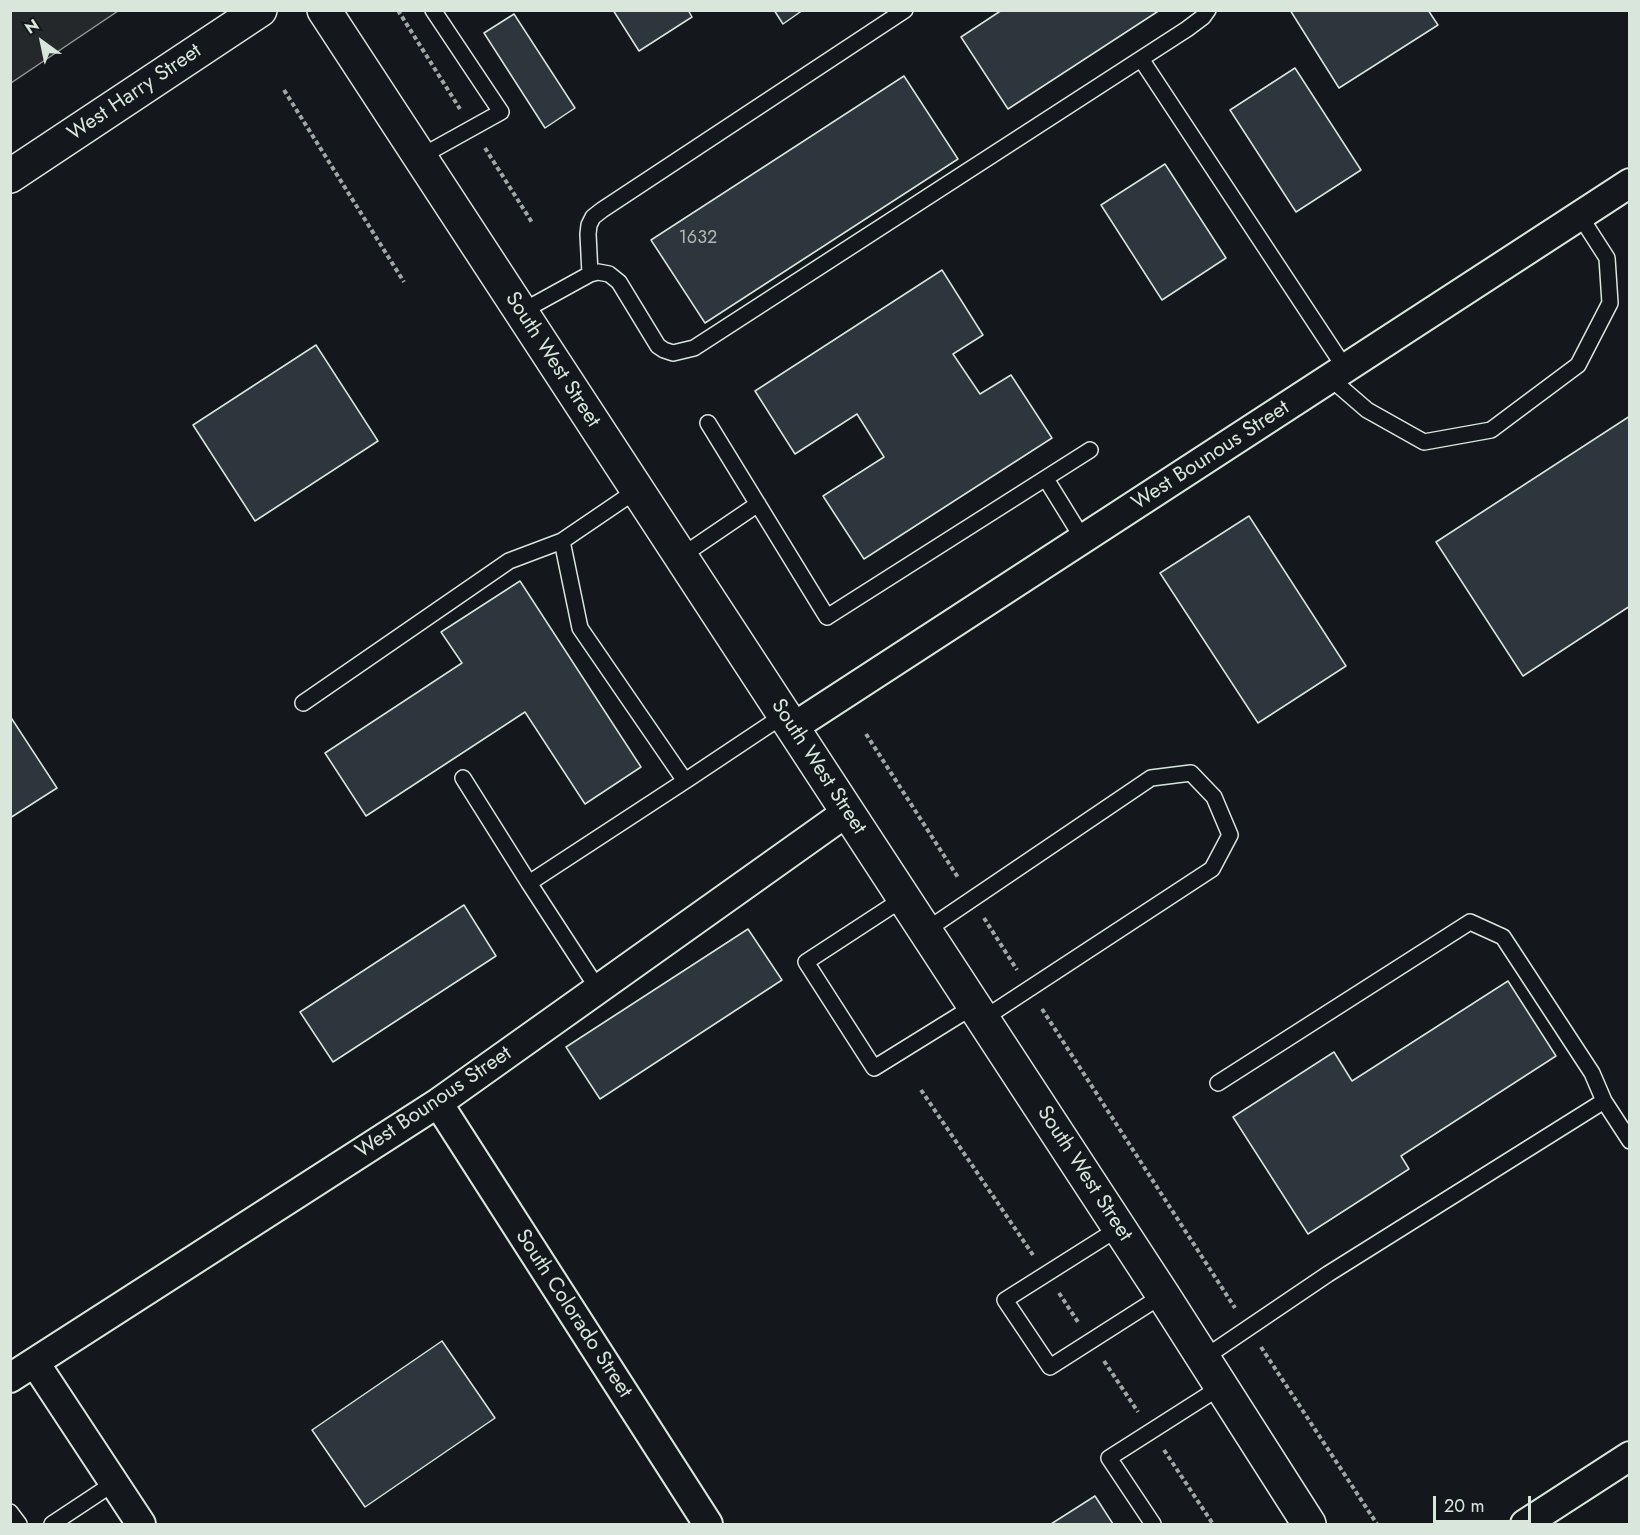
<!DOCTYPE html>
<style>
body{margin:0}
#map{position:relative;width:1640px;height:1535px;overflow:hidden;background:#14181c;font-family:Jost,sans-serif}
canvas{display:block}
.frame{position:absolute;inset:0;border:12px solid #d8e6dc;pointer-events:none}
.north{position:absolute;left:12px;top:12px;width:60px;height:60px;-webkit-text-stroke:4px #14181c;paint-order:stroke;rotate:327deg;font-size:16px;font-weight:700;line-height:24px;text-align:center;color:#d8e6dc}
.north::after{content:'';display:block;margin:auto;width:21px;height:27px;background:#d8e6dc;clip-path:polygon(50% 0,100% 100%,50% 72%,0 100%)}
.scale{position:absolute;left:1433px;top:1496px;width:98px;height:27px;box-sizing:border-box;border:3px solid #d8e6dc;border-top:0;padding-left:8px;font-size:18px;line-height:21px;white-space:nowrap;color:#d8e6dc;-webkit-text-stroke:4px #14181c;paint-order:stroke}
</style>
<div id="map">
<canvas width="1640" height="1535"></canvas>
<div class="frame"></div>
<div class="north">N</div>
<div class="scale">20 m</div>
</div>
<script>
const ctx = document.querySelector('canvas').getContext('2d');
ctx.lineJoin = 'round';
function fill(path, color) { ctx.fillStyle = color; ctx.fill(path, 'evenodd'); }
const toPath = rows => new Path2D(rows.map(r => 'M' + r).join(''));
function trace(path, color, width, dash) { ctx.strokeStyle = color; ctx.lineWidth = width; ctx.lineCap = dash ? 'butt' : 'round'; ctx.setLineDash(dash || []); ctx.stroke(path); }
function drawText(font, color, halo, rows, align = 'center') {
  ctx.font = font + ' Jost,sans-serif'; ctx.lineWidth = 4.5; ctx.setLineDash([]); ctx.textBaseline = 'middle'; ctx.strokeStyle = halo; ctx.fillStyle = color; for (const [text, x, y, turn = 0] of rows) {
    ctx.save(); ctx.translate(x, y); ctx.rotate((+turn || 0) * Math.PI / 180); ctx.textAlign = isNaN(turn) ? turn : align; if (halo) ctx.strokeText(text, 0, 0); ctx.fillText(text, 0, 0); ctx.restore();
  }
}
const parking = toPath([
 [11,10,118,10,118,11,11,83,11,10]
]);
fill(parking, '#24282b');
trace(parking, '#939e99', 1.5);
const building = toPath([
 [613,10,688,10,692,17,639,51,613,10],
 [774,10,803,10,783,24,774,10],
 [1002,10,1160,10,1008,109,961,37,1002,10],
 [1290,10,1428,10,1438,25,1339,88,1290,10],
 [514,14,575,108,545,128,484,33,514,14],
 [1295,68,1361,170,1296,212,1230,110,1295,68],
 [904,76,958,159,705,323,651,240,904,76],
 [1165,164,1226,258,1162,300,1101,205,1165,164],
 [942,270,983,335,953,354,980,394,1011,375,1052,438,864,559,823,496,884,457,857,414,795,454,755,391,942,270],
 [316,345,378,441,255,521,193,425,316,345],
 [1630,416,1630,606,1523,676,1436,542,1630,416],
 [1249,516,1346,666,1258,723,1160,573,1249,516],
 [520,581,641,767,585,804,525,712,366,816,325,753,462,663,441,632,520,581],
 [10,716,57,788,10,818,10,716],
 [464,905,496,956,333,1062,300,1012,464,905],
 [748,929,782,980,600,1099,566,1047,748,929],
 [1508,981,1556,1056,1401,1156,1409,1169,1308,1234,1233,1117,1334,1052,1352,1081,1508,981],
 [442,1341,495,1418,365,1507,312,1430,442,1341],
 [1095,1496,1113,1524,1051,1524,1095,1496]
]);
fill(building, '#2c363c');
trace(building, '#d8e6dc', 1.5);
const lane = toPath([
 [1141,59,1345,368],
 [420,157,501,112,433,10],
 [590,274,588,234,589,225,593,217,602,210,905,10],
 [521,312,590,274,598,272,609,274,619,282,658,346,664,350,673,353,694,348,1187,29,1203,17,1208,10],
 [1330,378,1367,410,1424,442,1491,430,1578,365,1610,303,1607,258,1580,216],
 [708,423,827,617,1090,450],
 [1046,479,1083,539],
 [637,490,562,541,580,628,685,781,784,715],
 [680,557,758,504],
 [303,703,509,561,562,541],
 [463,778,529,883],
 [904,898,806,962,874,1068,974,1006],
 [925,931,1151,778,1191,773,1214,797,1230,835,1212,869,983,1019],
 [598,989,529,883,685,781],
 [1604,1101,1630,1141],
 [1119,1228,1005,1300,1050,1367,1163,1295],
 [1204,1358,1328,1274,1604,1101,1592,1073,1503,937,1470,922,1218,1083],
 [10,1512,19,1524],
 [52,1524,114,1483],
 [1153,1524,1109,1458,1222,1386]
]);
const street = toPath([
 [792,728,1630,183],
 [438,1103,708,1524],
 [35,1363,141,1524],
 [10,1378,438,1103,847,812],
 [1525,1524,1630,1456]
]);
const secondary = toPath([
 [324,10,1163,1295,1309,1524],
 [10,176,260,10]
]);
trace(lane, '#d8e6dc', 18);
trace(street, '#d8e6dc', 32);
trace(secondary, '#d8e6dc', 36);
trace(toPath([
 [399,10,399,12,460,109],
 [284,90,404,282],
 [485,148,533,224],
 [866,734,959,879],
 [984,918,1017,970],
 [1042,1009,1235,1308],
 [921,1090,1033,1255],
 [1059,1293,1078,1322],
 [1261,1347,1377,1524],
 [1104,1361,1138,1412],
 [1164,1450,1213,1524]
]), '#9da8a2', 4, [4.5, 3]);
trace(lane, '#14181c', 15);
trace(street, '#14181c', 28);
trace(secondary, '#14181c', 33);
drawText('18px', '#adbab4', null, [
 ["1632",698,239]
]);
drawText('21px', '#d8e6dc', '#14181c', [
 ["West Harry Street",135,93,-34],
 ["South West Street",552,360,57],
 ["West Bounous Street",1211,456,-33],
 ["South West Street",818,767,57],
 ["West Bounous Street",434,1103,-34],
 ["South West Street",1084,1174,57],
 ["South Colorado Street",573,1314,57]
]);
</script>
